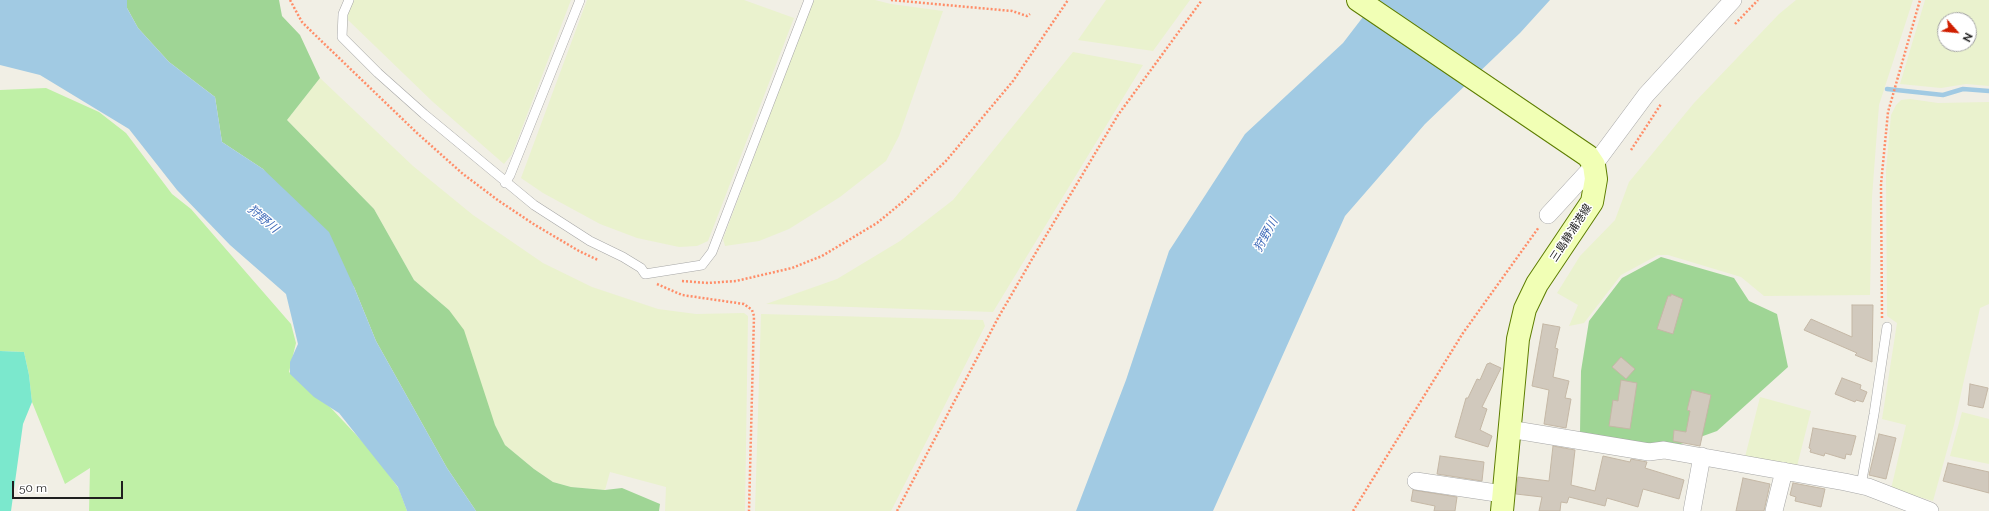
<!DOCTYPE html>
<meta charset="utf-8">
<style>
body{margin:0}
#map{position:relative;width:1989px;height:511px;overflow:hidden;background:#f1efe5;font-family:Raleway,sans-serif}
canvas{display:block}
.north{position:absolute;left:1937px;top:12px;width:40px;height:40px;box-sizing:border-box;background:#fff;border:1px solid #a5a5a5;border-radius:50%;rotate:117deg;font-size:11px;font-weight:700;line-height:16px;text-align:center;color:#1f1f1f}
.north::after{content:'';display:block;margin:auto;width:14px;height:18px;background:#cf1e00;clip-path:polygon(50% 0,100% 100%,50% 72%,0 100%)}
.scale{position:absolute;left:12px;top:481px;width:111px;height:18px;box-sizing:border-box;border:2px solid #1f1f1f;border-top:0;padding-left:5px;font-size:12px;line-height:14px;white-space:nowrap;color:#1f1f1f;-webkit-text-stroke:3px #fff;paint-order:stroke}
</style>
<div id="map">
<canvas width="1989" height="511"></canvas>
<div class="north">N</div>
<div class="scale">50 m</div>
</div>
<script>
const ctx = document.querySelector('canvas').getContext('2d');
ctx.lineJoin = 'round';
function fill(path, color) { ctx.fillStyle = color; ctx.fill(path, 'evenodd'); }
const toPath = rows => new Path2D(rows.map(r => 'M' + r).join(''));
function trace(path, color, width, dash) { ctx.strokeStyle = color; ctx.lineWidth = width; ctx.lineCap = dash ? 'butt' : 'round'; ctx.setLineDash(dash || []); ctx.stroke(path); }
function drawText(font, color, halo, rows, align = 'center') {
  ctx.font = font + ' Raleway,"Noto Sans JP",sans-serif'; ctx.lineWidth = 3; ctx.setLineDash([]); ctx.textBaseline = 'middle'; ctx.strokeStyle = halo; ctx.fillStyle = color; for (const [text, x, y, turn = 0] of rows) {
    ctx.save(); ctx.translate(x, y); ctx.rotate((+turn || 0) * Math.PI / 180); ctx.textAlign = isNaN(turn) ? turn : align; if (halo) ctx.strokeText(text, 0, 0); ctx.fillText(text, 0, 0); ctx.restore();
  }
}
fill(toPath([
 [350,0,571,0,512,154,504,164,433,102,348,20,346,10],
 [587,0,744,0,794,18,708,241,697,246,679,247,637,238,600,224,543,193,521,178],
 [813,0,875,0,891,4,943,11,899,136,886,161,840,197,789,229,759,241,725,246,723,239],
 [1106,0,1190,0,1153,51,1078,40],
 [1796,0,1913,0,1879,105,1872,197,1870,295,1764,296,1741,277,1668,255,1658,255,1621,275,1584,323,1569,326,1578,305,1557,293,1580,256,1615,220,1629,182,1694,103,1779,14],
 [1925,0,1989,0,1989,86,1966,84,1941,88,1900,84],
 [1945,20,1969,20,1969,44,1945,44],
 [1073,52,1143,65,993,312,766,304,837,279,900,241,953,200],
 [320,78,413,166,473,215,543,263,592,287,658,309,696,314,744,313,748,316,745,511,665,511,666,487,610,472,605,490,571,487,553,482,534,469,505,445,495,425,449,310,414,280,374,209,287,120],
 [1910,99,1938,103,1989,102,1989,304,1980,308,1954,425,1933,501,1891,489,1906,425,1882,419,1897,323,1887,316,1886,171,1891,115,1896,105,1901,100],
 [761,314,983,320,985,326,891,511,755,511],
 [1760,397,1811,411,1796,470,1744,461],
 [1962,412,1989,419,1989,464,1950,456]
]), '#eaf2ce');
fill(toPath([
 [46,88,99,112,126,133,172,194,191,209,291,324,296,343,289,372,331,408,375,455,399,489,407,511,89,511,90,468,65,484,32,402,29,375,24,352,0,351,0,90]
]), '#bff0a6');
fill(toPath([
 [127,0,279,0,282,16,300,35,320,78,287,120,374,209,414,280,449,310,464,330,495,425,505,445,534,469,553,482,571,487,605,490,622,488,660,504,659,511,476,511,447,468,376,341,354,287,263,169,222,142,215,97,169,62,138,28,127,8],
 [1661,257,1734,278,1749,301,1777,314,1788,367,1717,431,1664,450,1580,433,1581,371,1589,321,1622,278]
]), '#9fd595');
fill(toPath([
 [0,351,24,352,29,375,32,402,23,424,11,511,0,511]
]), '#7be8cd');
fill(toPath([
 [0,0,127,0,127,8,138,28,169,62,215,97,222,142,263,169,329,232,354,287,376,341,447,468,476,511,407,511,398,487,339,413,314,397,290,374,290,362,298,344,286,294,230,245,177,190,129,129,40,75,0,65],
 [1376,0,1550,0,1520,33,1425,124,1345,216,1213,511,1076,511,1126,380,1169,251,1245,134,1343,43]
]), '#a1cae3');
trace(toPath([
 [1887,89,1943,95,1963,89,1989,91]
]), '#a1cae3', 4.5);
const building = toPath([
 [1671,294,1683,299,1673,334,1657,329,1668,296,1671,296,1671,294],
 [1852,305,1873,305,1872,362,1855,355,1857,353,1804,330,1811,319,1852,337,1852,305],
 [1543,324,1560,327,1555,348,1558,349,1553,377,1569,381,1565,398,1571,399,1566,428,1544,424,1549,390,1532,386,1543,324],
 [1621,357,1635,369,1626,379,1612,367,1621,357],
 [1490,363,1501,368,1482,407,1487,409,1480,430,1492,436,1488,447,1455,437,1466,398,1468,398,1477,379,1480,380,1487,364,1490,363],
 [1842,378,1861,385,1860,389,1867,392,1863,402,1856,400,1855,402,1835,394,1842,378],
 [1621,380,1637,383,1630,429,1609,426,1613,400,1618,401,1621,380],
 [1970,384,1988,388,1983,408,1968,405,1970,384],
 [1692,390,1711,395,1700,446,1673,441,1674,430,1686,432,1690,411,1687,410,1692,390],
 [1813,428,1856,436,1851,455,1846,454,1845,459,1825,453,1824,456,1810,452,1811,449,1809,448,1813,428],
 [1879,434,1896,438,1886,479,1869,475,1879,434],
 [1553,446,1575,450,1571,485,1595,491,1603,456,1630,462,1631,459,1647,462,1645,468,1684,480,1679,499,1643,489,1638,507,1607,498,1605,506,1569,497,1567,503,1561,502,1560,511,1539,511,1542,497,1516,494,1518,477,1549,481,1553,446],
 [1440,456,1484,462,1482,481,1437,474,1440,456],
 [1948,463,1989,472,1989,493,1943,481,1948,463],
 [1743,478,1770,484,1764,511,1736,511,1743,478],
 [1793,483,1825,489,1821,507,1795,501,1796,497,1790,495,1793,483],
 [1413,490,1457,497,1455,511,1434,511,1435,506,1411,501,1413,490]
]);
fill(building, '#d1c9bd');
trace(building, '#c4b7a5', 1);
const lane = toPath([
 [349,0,343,14,342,37,378,73,424,114,534,205,590,241,623,257,641,268,645,274,702,265,712,252,809,0],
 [505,183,510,175,580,0],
 [1861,485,1874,414,1887,327]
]);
const street = toPath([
 [1548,215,1594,165,1646,95,1733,0],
 [1509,429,1649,452,1664,450,1845,482,1868,487,1930,511],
 [1416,481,1503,494],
 [1692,511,1702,456],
 [1774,511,1784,471]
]);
const secondary = toPath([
 [1358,0,1588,156,1594,165,1596,179,1592,202,1537,284,1525,309,1518,339,1502,511]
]);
trace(lane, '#a6a6a6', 10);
trace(street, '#a6a6a6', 18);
trace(secondary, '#5d7d00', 24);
trace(toPath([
 [290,0,302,22,311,31,417,133,463,174,499,201,535,225,579,251,598,260],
 [891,0,1012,11,1027,16,1030,14],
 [1735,24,1758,0],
 [1631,150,1661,104],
 [682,281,708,283,736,281,792,268,822,256,877,223,905,200,946,161,1013,81,1068,0],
 [657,284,682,295,744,304,752,310,754,316,749,511],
 [1882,318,1881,184,1888,112,1920,0],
 [897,511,998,318,1035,254,1118,115,1202,0],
 [1353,511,1463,333,1539,227]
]), '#ff8d68', 2.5, [2, 2]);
trace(lane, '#fff', 9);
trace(street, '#fff', 17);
trace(secondary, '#f1ffb5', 22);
drawText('11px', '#1f1f1f', '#fff', [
 ["三島静浦港線",1571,233,-57]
]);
drawText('italic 12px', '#416cba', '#fff', [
 ["狩野川",263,219,40],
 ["狩野川",1266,235,-61]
]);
</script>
